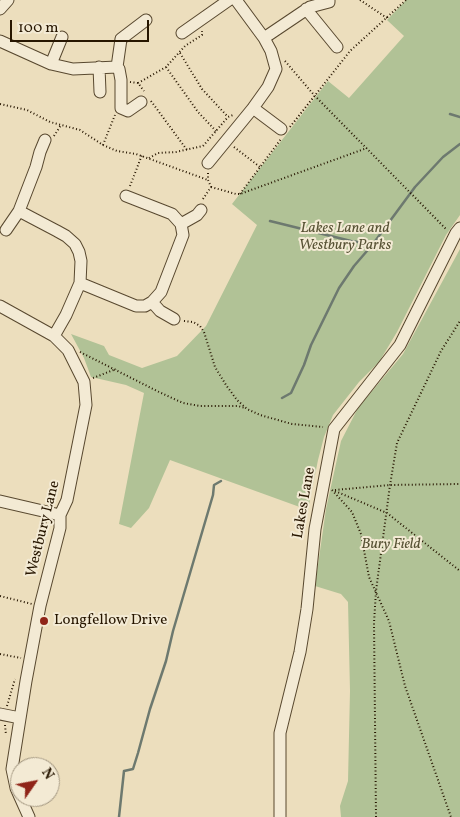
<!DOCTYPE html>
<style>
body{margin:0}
#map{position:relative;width:460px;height:817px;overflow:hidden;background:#ecdebd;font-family:Vollkorn,serif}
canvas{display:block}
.north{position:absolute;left:10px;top:757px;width:50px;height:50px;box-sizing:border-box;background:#f3ead4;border:1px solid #a1957f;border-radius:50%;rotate:57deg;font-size:14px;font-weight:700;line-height:20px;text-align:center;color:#271600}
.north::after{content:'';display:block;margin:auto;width:18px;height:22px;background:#8f2418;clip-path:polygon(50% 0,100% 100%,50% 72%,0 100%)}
.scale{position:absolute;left:10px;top:20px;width:139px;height:22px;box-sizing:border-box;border:2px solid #271600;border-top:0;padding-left:6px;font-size:15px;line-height:18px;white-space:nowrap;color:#271600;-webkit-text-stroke:4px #f3ead4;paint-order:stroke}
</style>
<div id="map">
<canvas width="460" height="817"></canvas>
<div class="north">N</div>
<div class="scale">100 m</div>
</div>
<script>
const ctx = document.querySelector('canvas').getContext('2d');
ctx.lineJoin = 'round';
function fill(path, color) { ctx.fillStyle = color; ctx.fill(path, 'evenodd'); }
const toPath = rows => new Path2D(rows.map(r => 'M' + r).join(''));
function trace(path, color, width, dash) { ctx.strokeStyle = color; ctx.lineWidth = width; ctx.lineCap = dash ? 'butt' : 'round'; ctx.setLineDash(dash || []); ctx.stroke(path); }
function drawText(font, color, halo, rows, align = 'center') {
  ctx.font = font + ' Vollkorn,serif'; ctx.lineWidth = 4; ctx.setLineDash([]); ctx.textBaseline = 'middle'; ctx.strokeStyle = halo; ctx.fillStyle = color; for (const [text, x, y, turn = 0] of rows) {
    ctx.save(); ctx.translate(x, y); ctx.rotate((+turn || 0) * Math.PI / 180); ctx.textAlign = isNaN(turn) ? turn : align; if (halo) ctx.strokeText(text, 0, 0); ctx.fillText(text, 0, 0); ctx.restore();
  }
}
fill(toPath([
 [406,0,460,0,460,215,446,235,397,332,379,362,359,382,333,415,324,437,318,460,308,510,170,460,149,508,131,528,119,524,144,393,126,385,91,377,84,358,71,334,104,346,109,355,142,368,177,356,206,326,257,225,232,204,328,81,349,98,404,36,387,20],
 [460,249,460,817,341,817,340,806,348,781,350,691,348,602,341,594,315,586,326,509,341,441,358,408,403,354]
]), '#b1c296');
trace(toPath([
 [450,114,460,117],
 [270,221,351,241,373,244],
 [282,398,291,393,304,365,311,345,339,288,354,266,373,244,415,187,443,157,460,144],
 [119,817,124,771,133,769,138,753,150,709,166,661,173,631,213,495,214,485,221,481]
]), '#6d796f', 2.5);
const minor = toPath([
 [0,9,8,0],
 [306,9,337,47],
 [182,33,229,0],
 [264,38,310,7,329,2,329,0],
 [0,41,51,64,73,69,117,67,121,39,146,20],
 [51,64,62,37],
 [99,67,100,92],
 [117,67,119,69,121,80,121,108,128,111,141,102],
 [253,108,281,129],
 [208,163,253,108,268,87,276,69,271,51,264,38,236,0],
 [19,211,57,231,66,236,75,244,79,252,81,261,80,283,66,315,54,336],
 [181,224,197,215,201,210],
 [6,230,19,211,36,167,40,152,45,140],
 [80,283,136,306,145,306,152,302,161,292,183,235,181,224,172,214,126,196],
 [152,302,160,311,174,319],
 [0,306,54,336,68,350,84,382,86,405,67,500,60,515,60,528,40,606,26,681,12,769,16,788,20,797],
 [0,501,60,515],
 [0,714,20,718],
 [20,797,29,817],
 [280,817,280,733,300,652,307,609,315,529,334,429,400,345,456,233,460,228]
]);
trace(minor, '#58482f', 13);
trace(toPath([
 [360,0,387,18],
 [180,53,202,89,228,117],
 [285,61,314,95,446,229],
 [166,67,198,112,216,131],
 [130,82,138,83,144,91],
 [138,83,166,67,185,46,202,35,202,31],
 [151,101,187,150],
 [0,104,27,110,50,122,80,130,103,145,117,151,136,154,208,180],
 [290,127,350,51,406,0],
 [54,136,61,125],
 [103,145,115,115],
 [234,147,260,167],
 [149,158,158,153,176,152,203,146,228,117,233,115],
 [130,186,142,155],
 [211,187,236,194,240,194,367,148],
 [240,194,281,139],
 [203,199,211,187,208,180,208,173],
 [184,321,193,322,200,326,204,332,215,367,226,385,237,400,247,409,260,415,292,424,323,427],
 [80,352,159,392,183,403,200,406,238,406,245,408],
 [93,378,116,369],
 [332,490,352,512,361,534,369,577,389,621,405,686,451,817],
 [335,490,390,485,460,484],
 [335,491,387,513,460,571],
 [44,544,46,522],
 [0,596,32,604],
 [0,654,21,658],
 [7,706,15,679],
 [5,725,6,735],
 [376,817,374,623,376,591,390,485,397,443,441,351,460,321]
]), '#271600', 2, [1, 2.5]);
trace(minor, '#f3ead4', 11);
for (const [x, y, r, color] of [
 [44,621,5,"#8f2418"]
]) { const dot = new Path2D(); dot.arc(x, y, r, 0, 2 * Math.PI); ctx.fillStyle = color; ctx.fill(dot); trace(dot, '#f3ead4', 2); }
drawText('italic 15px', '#575234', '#f3ead4', [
 ["Lakes Lane and",345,229],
 ["Westbury Parks",345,246],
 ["Bury Field",391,545]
]);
drawText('15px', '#271600', '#f3ead4', [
 ["Lakes Lane",305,503,-80],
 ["Westbury Lane",44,529,-76]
]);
drawText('15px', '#271600', '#f3ead4', [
 ["Longfellow Drive",54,621]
], 'left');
</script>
